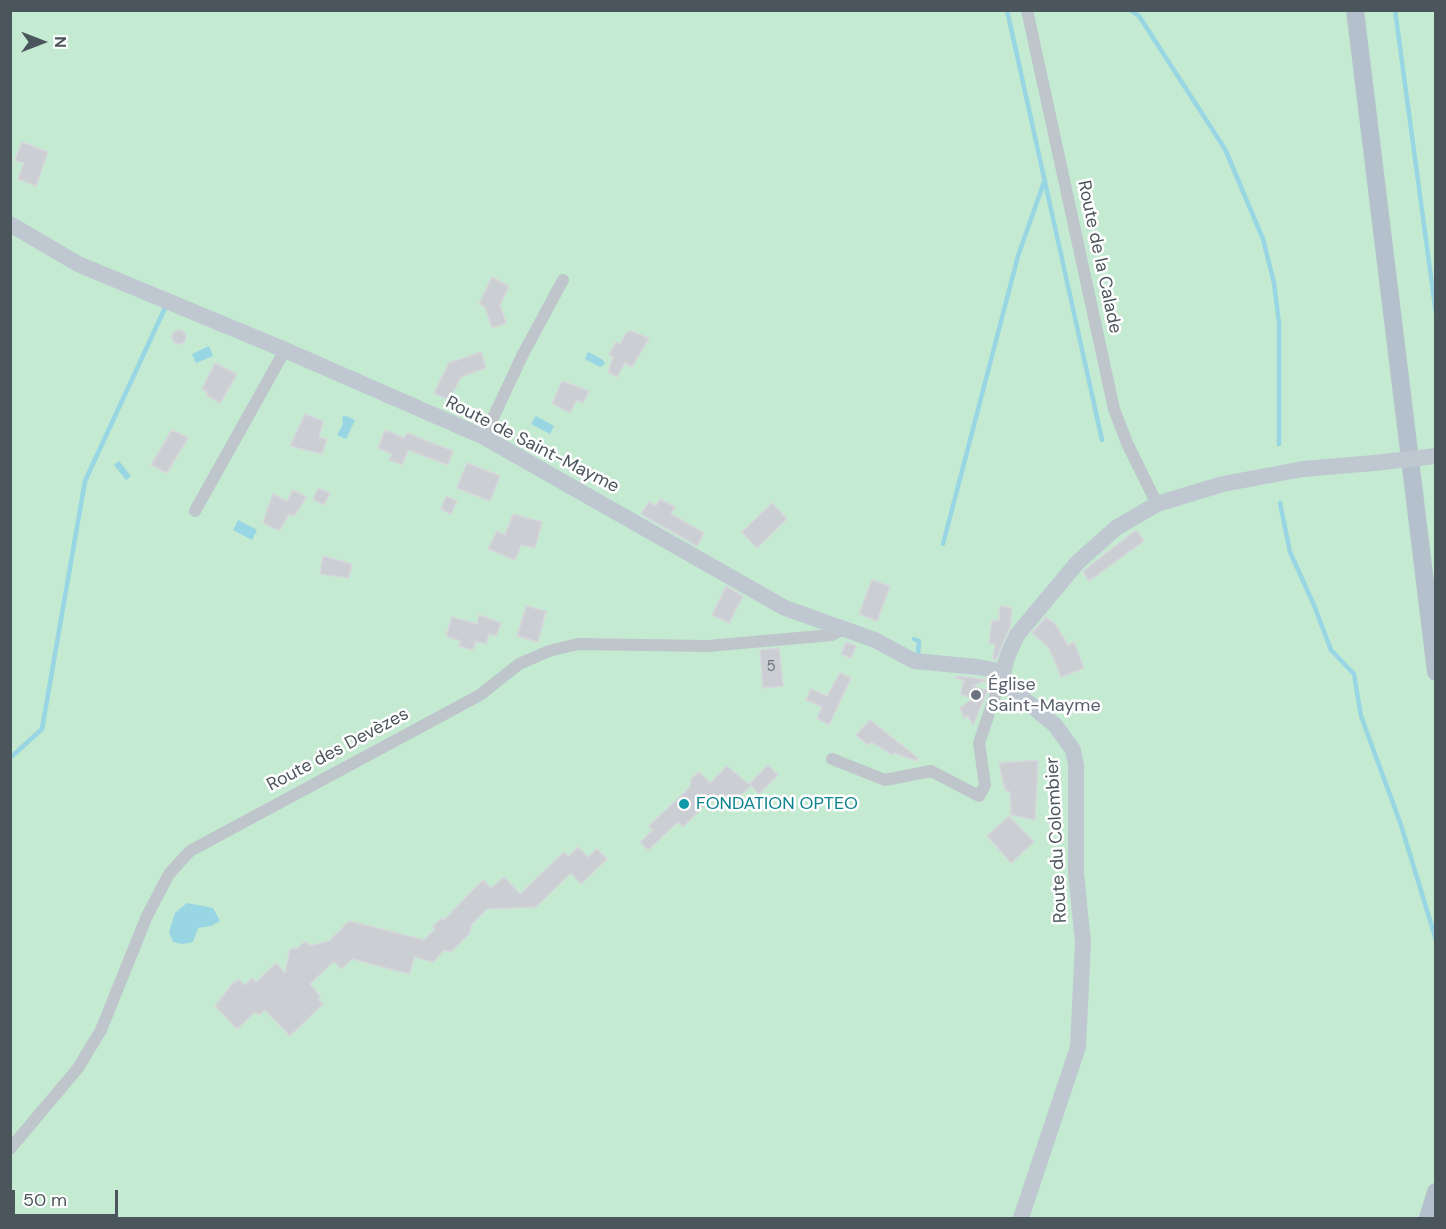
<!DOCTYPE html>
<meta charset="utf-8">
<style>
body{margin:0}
#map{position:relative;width:1446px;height:1229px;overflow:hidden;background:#f3f1f1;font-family:"DM Sans",sans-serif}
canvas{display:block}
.frame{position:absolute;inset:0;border:12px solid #4b555c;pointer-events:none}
.north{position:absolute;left:12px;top:12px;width:60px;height:60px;-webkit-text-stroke:4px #fff;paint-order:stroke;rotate:90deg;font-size:16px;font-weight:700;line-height:24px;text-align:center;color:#4b555c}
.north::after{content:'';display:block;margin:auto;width:21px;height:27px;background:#4b555c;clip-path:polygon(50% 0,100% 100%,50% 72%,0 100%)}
.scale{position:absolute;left:12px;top:1190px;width:106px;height:27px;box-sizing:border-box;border:3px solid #4b555c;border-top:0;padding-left:8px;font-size:18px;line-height:21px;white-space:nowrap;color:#4b555c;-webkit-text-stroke:4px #fff;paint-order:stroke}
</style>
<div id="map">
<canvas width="1446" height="1229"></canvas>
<div class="frame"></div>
<div class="north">N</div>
<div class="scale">50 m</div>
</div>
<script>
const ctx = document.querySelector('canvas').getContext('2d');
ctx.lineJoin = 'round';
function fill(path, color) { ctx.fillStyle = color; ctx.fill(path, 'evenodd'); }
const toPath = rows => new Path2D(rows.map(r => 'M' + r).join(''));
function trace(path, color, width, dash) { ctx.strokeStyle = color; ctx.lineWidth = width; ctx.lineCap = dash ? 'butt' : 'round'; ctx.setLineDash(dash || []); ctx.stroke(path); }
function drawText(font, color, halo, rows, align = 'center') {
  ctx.font = font + ' "DM Sans",sans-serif'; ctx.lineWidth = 5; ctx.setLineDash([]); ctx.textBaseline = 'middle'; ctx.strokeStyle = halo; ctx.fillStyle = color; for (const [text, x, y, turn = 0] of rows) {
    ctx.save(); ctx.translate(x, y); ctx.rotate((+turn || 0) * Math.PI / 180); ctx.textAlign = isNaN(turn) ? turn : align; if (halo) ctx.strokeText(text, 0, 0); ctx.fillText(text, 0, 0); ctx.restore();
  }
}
fill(toPath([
 [10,11,1435,11,1435,1218,11,1218]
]), '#c5ead2');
fill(toPath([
 [209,346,213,356,196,363,192,354],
 [588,352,603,360,605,364,600,367,585,359],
 [346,416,355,420,346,439,337,435,343,424,342,417],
 [536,416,554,426,550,434,531,424],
 [119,461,131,476,126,480,114,465],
 [238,520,257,530,252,540,233,530],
 [187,903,213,908,220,921,211,926,198,928,193,942,182,944,173,942,169,932,175,913]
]), '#97d6e2');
trace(toPath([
 [1007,10,1102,440],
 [1130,10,1139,16,1225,149,1263,239,1274,283,1279,323,1279,444],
 [1395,10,1436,314],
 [1280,503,1290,552,1314,605,1331,650,1354,674,1361,716,1401,825,1436,940],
 [943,544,1018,256,1044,182],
 [914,639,919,641,918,655],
 [10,758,42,729,85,481,165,308]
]), '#97d6e2', 4.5);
const building = toPath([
 [22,142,48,152,36,186,18,179,24,163,15,160,22,142],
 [492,277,509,286,500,305,506,323,492,328,485,307,479,304,492,277],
 '172 337a7 7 0 1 1 14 0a7 7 0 1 1-14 0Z',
 [631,331,649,338,632,367,625,363,617,377,608,372,613,357,609,355,616,342,620,344,626,333,631,331],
 [481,352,486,368,461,377,449,400,434,393,449,363,481,352],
 [215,363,237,374,220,403,206,395,208,392,202,389,215,363],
 [562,381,589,391,583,403,577,400,570,413,552,403,562,381],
 [305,414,323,421,319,437,327,439,322,454,290,446,305,414],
 [172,430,188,438,167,473,151,465,172,430],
 [385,430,404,438,407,433,453,451,448,465,408,450,402,465,389,460,392,454,378,448,385,430],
 [467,463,500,476,490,501,457,488,467,463],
 [318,488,330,493,324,505,313,499,318,488],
 [293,490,306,497,300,508,294,516,289,514,280,530,272,528,263,522,273,494,287,501,293,490],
 [446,496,457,501,451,514,441,509,446,496],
 [660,499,675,507,671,514,704,533,697,546,641,514,649,502,656,506,660,499],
 [772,503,787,519,757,548,742,532,772,503],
 [513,514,542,522,535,548,521,545,515,560,488,549,497,531,505,535,513,514],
 [1136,530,1144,541,1089,581,1083,572,1086,569,1136,530],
 [323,556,352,564,349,578,320,574,323,556],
 [872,580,890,586,877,621,859,614,872,580],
 [726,586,743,596,729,623,712,615,726,586],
 [526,606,546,611,538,642,517,636,526,606],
 [1000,606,1012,608,1010,627,996,660,993,659,995,644,989,643,992,620,999,621,1000,606],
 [479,615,501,623,496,636,489,634,486,644,476,641,473,650,459,646,461,641,446,636,452,617,477,624,479,615],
 [1046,617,1055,624,1068,645,1074,642,1084,668,1061,677,1049,648,1032,633,1046,617],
 [846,642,856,646,851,658,841,654,846,642],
 [779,648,783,686,763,688,760,650,779,648],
 [840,673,851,678,829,725,817,718,822,707,806,700,811,689,827,696,840,673],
 [959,676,987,680,972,686,985,690,989,687,973,725,968,716,964,718,960,708,973,698,960,694,964,681,954,677,959,676],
 [870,720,918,758,917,761,894,753,893,755,871,742,868,745,856,735,870,720],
 [1027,761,1038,761,1035,820,1011,815,1010,792,1005,790,999,763,1027,761],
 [768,765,778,775,759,794,749,784,768,765],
 [727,766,751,786,730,805,722,810,711,799,683,827,678,822,648,850,640,842,653,830,649,826,690,787,691,779,699,772,710,783,727,766],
 [1009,816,1034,842,1011,863,987,836,1009,816],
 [578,847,588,857,597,849,607,859,581,884,571,873,536,907,487,909,471,925,470,933,451,952,444,950,433,962,414,957,410,974,352,959,341,969,334,961,310,984,321,997,318,999,323,1004,290,1036,265,1010,259,1015,255,1012,237,1029,215,1006,233,983,239,980,245,985,252,978,256,982,276,963,285,973,290,949,298,948,305,941,310,946,329,941,349,921,424,940,435,929,433,926,442,918,444,920,483,880,491,888,504,877,520,894,564,852,568,857,578,847]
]);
fill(building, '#cbced2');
trace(building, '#d5d7db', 1.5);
trace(toPath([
 [1027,10,1114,409,1127,443,1157,504],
 [484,437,523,354,563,280],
 [195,511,285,350],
 [832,759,885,780,931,771,979,796,985,785,979,743,1003,672],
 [10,1149,78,1068,101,1030,147,916,169,874,190,851,480,695,519,664,549,651,578,644,708,646,832,635,842,630]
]), '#bec5cb', 12);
trace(toPath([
 [10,224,78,264,285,350,484,437,785,608,875,640,914,661,978,667,1003,672],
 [1021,1218,1078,1047,1083,943,1076,873,1076,765,1073,750,1055,725,1007,685,1003,672,1008,655,1017,635,1078,562,1116,528,1157,504,1223,484,1303,469,1374,463]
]), '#bfc8d0', 16);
trace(toPath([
 [1355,10,1436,672],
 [1428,1218,1436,1192]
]), '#b4c1cc', 18);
trace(toPath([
 [1374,463,1436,456]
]), '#bfc8d0', 16);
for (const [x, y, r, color] of [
 [976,695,6,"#6b7280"],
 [684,804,6,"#0f9aa8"]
]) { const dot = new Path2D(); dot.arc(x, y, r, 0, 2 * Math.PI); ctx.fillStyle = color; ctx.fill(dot); trace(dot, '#fff', 2); }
drawText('15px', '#6b737a', null, [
 ["5",771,667]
]);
drawText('18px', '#4b555c', '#fff', [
 ["Route de la Calade",1099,257,78],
 ["Route de Saint-Mayme",532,445,27],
 ["Route des Devèzes",338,750,-28],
 ["Route du Colombier",1057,840,-93]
]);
drawText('18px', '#5b616d', '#fff', [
 ["Église",988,685],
 ["Saint-Mayme",988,706]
], 'left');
drawText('18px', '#0d838f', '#fff', [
 ["FONDATION OPTEO",696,804]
], 'left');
</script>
